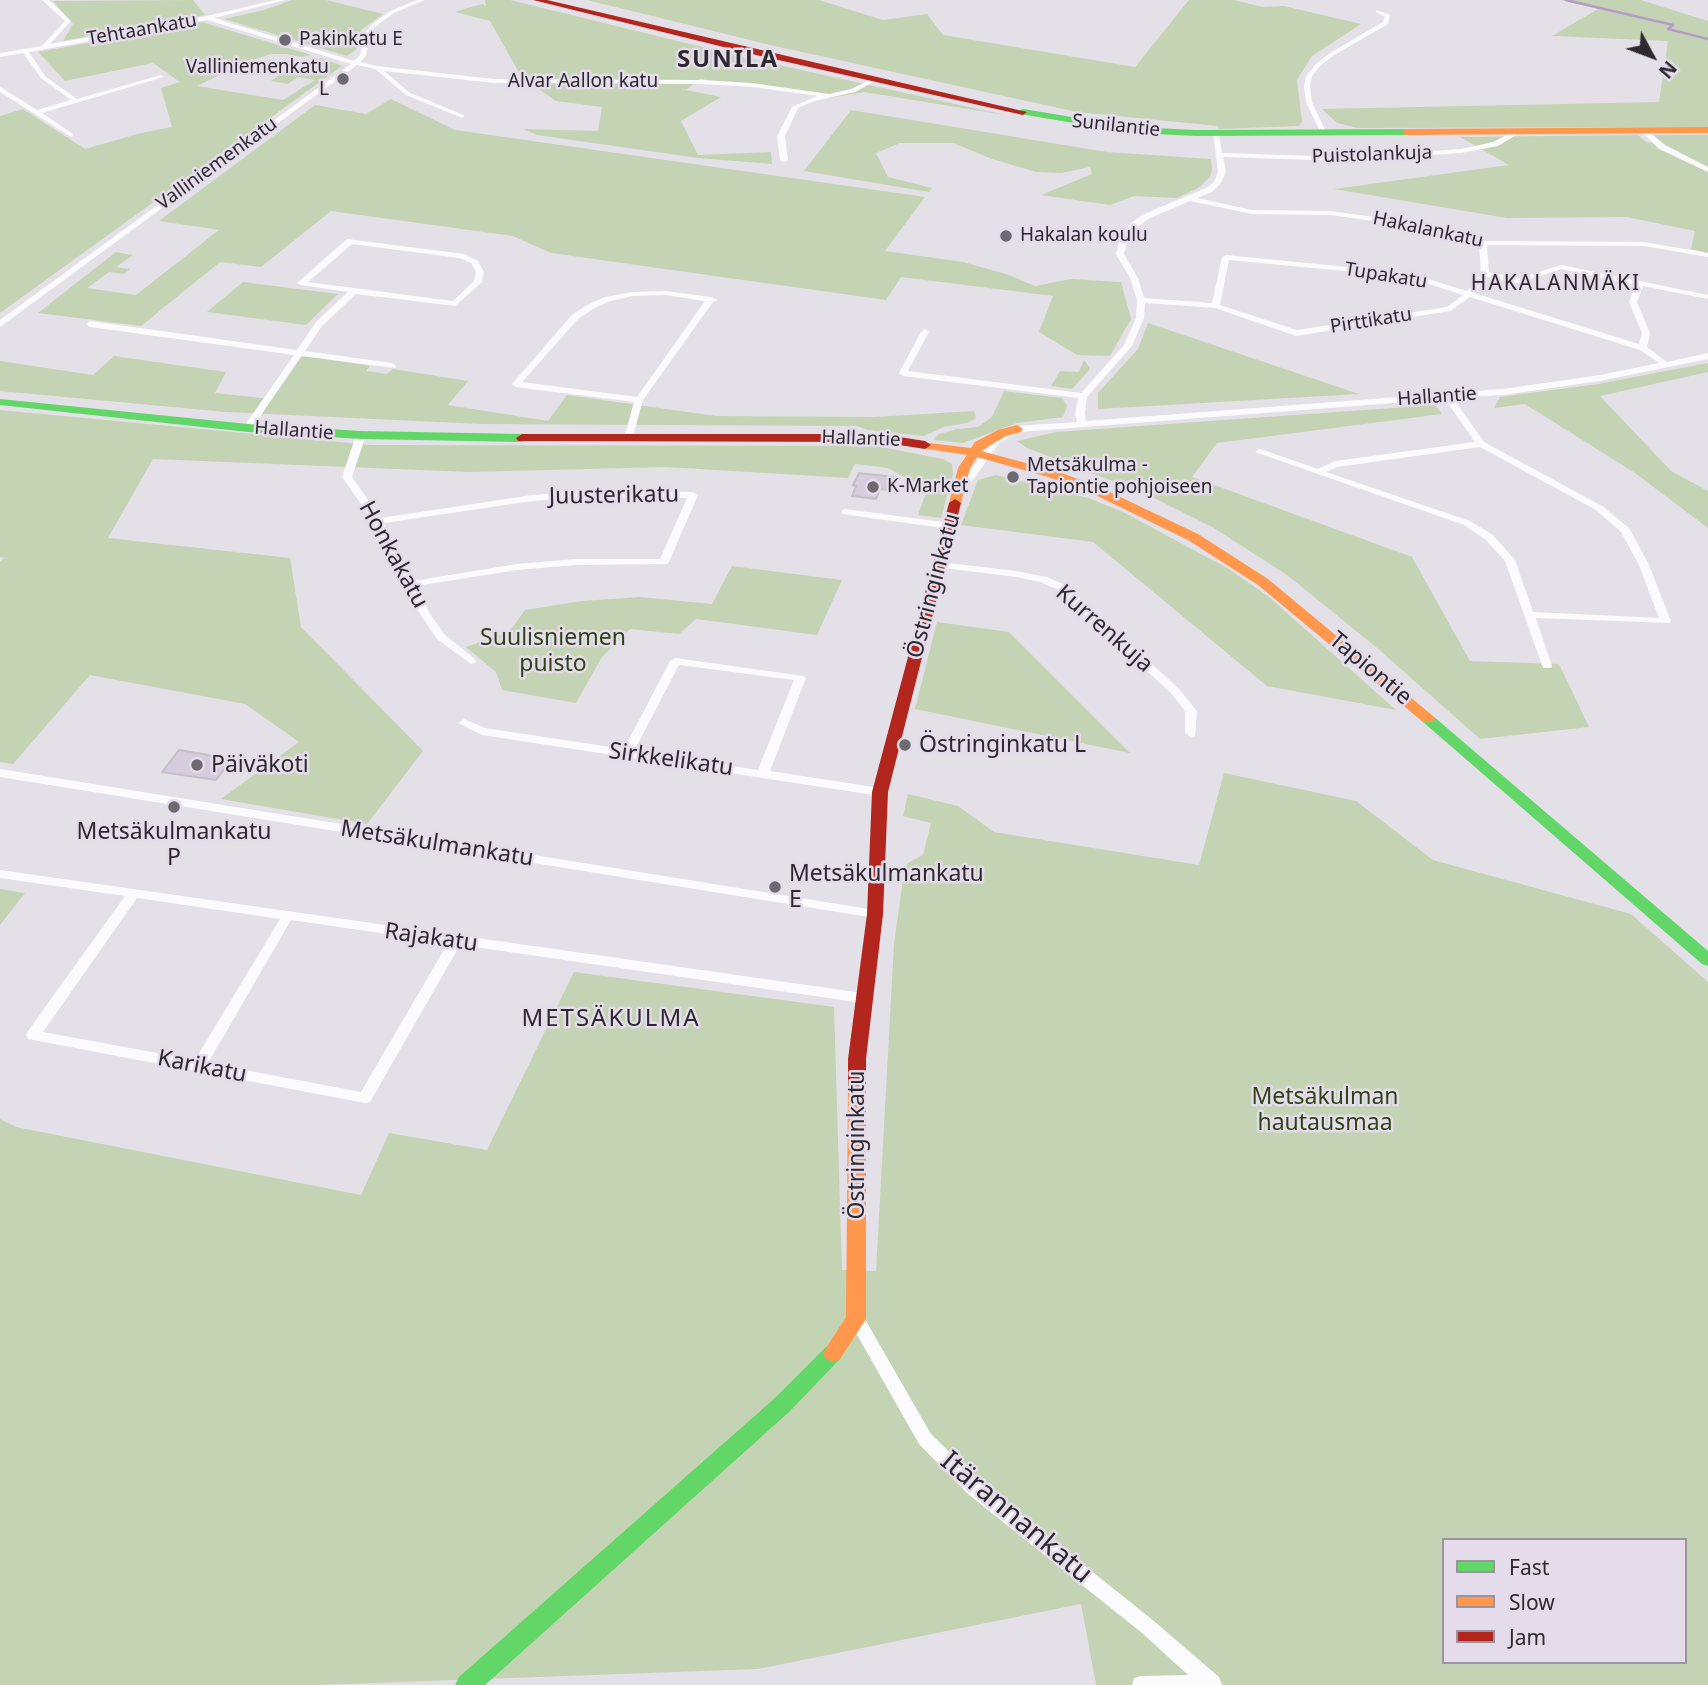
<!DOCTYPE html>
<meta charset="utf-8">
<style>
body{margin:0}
#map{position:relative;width:1708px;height:1685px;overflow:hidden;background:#e4e0e8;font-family:"Noto Sans",sans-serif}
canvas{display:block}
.legend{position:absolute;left:1442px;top:1538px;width:245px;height:126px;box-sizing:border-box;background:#e4dceb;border:2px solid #9b94a0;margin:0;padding:9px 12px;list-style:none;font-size:21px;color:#2d292f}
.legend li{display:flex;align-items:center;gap:14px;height:35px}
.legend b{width:35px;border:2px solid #9b94a0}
.north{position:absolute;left:1617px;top:21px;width:70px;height:70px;-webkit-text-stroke:5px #e4dceb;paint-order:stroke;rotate:131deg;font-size:19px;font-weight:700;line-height:28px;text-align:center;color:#2d292f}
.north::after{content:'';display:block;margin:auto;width:24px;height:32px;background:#2d292f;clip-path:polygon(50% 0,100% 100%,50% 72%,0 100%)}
</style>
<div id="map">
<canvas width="1708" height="1685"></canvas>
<ul class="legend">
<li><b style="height:9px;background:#63d668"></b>Fast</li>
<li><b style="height:9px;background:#ff974d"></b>Slow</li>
<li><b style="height:9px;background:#b3261e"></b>Jam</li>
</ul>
<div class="north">N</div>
</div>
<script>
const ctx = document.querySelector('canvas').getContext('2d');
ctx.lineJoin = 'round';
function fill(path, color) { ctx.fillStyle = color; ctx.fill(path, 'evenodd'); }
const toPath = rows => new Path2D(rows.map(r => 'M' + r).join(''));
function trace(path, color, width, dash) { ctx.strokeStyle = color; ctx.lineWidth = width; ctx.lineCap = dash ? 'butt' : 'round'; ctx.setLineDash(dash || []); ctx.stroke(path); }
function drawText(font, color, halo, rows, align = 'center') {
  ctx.font = font + ' "Noto Sans",sans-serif'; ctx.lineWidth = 5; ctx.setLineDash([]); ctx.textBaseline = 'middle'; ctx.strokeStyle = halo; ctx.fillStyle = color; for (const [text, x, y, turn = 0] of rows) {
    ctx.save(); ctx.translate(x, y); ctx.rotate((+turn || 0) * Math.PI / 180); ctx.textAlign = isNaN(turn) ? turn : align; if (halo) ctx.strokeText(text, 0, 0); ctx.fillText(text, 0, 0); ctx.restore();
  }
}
fill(toPath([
 [193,0,205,15,63,41,73,24,53,1],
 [292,0,326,0,383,14,361,30,357,49,347,56,224,19,264,10],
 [485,0,510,0,747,58,1005,115,864,92,829,98,700,79,686,90,721,97,681,121,698,155,771,152,772,164,698,158,537,135,523,129,598,131,602,107,556,101,522,78,490,21,455,12,482,4,486,6],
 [587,0,819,0,883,20,927,14,943,35,1135,67,1189,0,1234,0,1263,7,1284,6,1361,24,1312,56,1297,80,1302,122,1299,126,1219,129,1218,126,1077,112,770,45],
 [1561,0,1641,0,1708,21,1708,127,1357,128,1337,123,1322,109,1659,102,1668,41,1552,36,1598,9],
 [202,22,311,55,301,57,287,54,271,54,242,64,197,86,283,100,315,80,298,77,288,84,271,81,279,75,321,58,342,66,0,313,0,116,23,109,85,149,141,133,172,127,161,88,180,82,153,63,65,81,38,52],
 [391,99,455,130,925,197,885,251,963,262,1009,275,1035,286,1071,279,1121,282,1131,319,1110,356,1077,355,1039,332,1053,296,901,277,886,300,551,253,513,236,331,211,261,267,220,262,141,326,38,313,116,252,133,255,116,267,130,269,124,274,109,272,87,288,136,295,219,230,159,221,315,105,366,114],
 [851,110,1107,152,1211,159,1212,170,1210,177,1198,188,1177,198,1134,196,1110,205,1041,195,1092,174,1090,167,1062,173,1036,172,992,159,953,143,900,143,876,153,888,177,932,188,929,192,804,171],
 [1638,135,1646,142,1664,144,1654,135,1708,135,1708,253,1691,249,1695,231,1627,217,1507,218,1334,189,1509,165,1460,137],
 [243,282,338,294,306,325,207,312],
 [1148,323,1359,394,1098,409,1098,393,1138,349],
 [303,355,370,366,366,371,387,374,393,369,468,381,448,405,548,421,567,395,716,416,875,417,974,411,976,418,967,423,943,427,924,436,868,430,857,426,480,424,226,412,0,391,0,361,93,375,114,356,226,372,215,393,272,399],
 [1084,360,1090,369,1072,389,1051,386,1060,371,1079,372],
 [1708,363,1708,372,1600,396,1671,471,1708,491,1708,528,1635,473,1525,404,1494,408,1500,397,1598,384],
 [1004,391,1062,398,1067,406,1063,417,1017,423,963,443,933,440,939,434,957,429,978,427,992,417],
 [1435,405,1442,414,1217,443,1192,477,1412,557,1470,661,1559,664,1589,727,1480,739,1376,647,1287,575,1214,528,1146,494,1027,448,1017,441,1056,432],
 [0,410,371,445,876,446,943,459,952,464,953,474,941,518,918,515,927,490,888,468,855,464,848,478,666,467,469,472,153,459,108,538,290,558,301,627,423,751,367,824,221,799,299,742,245,704,90,675,13,764,0,762,0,562,4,558,0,557],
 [996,475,1088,498,1123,512,1229,569,1269,597,1396,710,1267,686,1093,542,961,525,978,480],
 [732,566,842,580,817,635,696,619,679,634,630,629,602,657,576,703,502,690,496,672,466,647,509,632,525,610,582,601,640,597,712,604],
 [937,622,1009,632,1130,753,915,709],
 [1224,773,1356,801,1433,860,1631,914,1708,982,1708,1685,1096,1685,1081,1604,758,1669,318,1685,0,1685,0,1119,16,1127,361,1195,389,1133,487,1150,574,972,834,1007,842,1270,876,1271,894,944,904,872,908,863,923,855,931,823,903,816,908,794,958,806,994,832,1199,865],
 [1444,1540,1685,1540,1685,1662,1444,1662],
 [0,889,25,893,0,925]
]), '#c4d3b3');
trace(toPath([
 [1566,0,1673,25,1668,29,1708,39]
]), '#b59bc8', 2.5);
const building = toPath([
 [859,473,894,477,889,490,880,489,876,499,852,496,856,486,853,485,859,473],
 [179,750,232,759,216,780,162,772,179,750]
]);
fill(building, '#d5ccdd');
trace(building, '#c3c0c6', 2);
fill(toPath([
 [42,0,49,0,71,21,50,44,207,16,275,0,286,0,214,18,354,61,360,55,365,33,371,25,390,11,417,0,425,0,394,13,375,27,371,33,366,56,360,62,377,66,494,79,702,80,752,83,829,94,851,89,874,78,879,79,855,92,815,101,798,108,785,136,788,160,784,162,780,160,777,136,792,107,817,96,752,87,702,84,494,83,384,71,410,93,464,115,464,117,462,118,406,95,375,69,357,65,0,327,0,320,351,64,207,20,29,52,45,76,77,99,161,75,164,77,42,113,73,134,73,136,71,137,0,92,0,87,2,88,37,110,71,100,41,78,23,53,0,57,0,53,42,46,65,21,42,0],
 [1376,10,1390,15,1388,24,1334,55,1320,66,1312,76,1310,86,1312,102,1326,132,1321,133,1306,102,1304,86,1306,76,1316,64,1330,53,1383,22,1385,17,1376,12,1376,10],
 [1643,128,1665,145,1708,167,1708,172,1659,149,1640,130,1643,128],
 [1519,129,1522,131,1521,132,1498,146,1461,153,1345,161,1223,157,1226,172,1221,183,1212,192,1197,198,1252,210,1330,211,1418,223,1483,241,1644,242,1708,253,1708,257,1644,246,1487,245,1489,272,1520,278,1561,265,1708,295,1708,299,1643,286,1637,302,1650,333,1647,347,1667,362,1708,353,1708,359,1600,381,1503,395,1453,398,1484,442,1602,506,1629,528,1649,565,1671,621,1670,623,1536,618,1552,666,1551,668,1543,668,1505,561,1485,539,1464,525,1255,452,1260,449,1263,450,1318,469,1335,461,1475,442,1445,399,1019,432,999,443,973,480,961,489,956,486,967,476,993,439,1017,426,1077,422,1075,413,1078,398,903,376,899,373,921,332,925,329,929,332,908,371,1081,393,1124,345,1136,318,1137,300,1130,278,1116,254,1120,237,1131,223,1144,214,1206,188,1214,182,1218,172,1213,132,1219,133,1222,153,1345,157,1461,149,1493,142,1519,129],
 [1190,201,1252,214,1330,215,1417,227,1479,244,1481,274,1467,291,1408,273,1226,255,1222,257,1212,303,1144,298,1138,278,1124,254,1128,237,1137,227,1150,218,1190,201],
 [1229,260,1407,277,1463,295,1447,307,1297,330,1220,305,1229,260],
 [1561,269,1635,285,1629,302,1642,333,1639,344,1474,293,1487,277,1520,283,1561,269],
 [1470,297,1640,350,1659,363,1600,375,1503,389,1086,421,1085,413,1087,397,1132,346,1144,318,1145,303,1215,308,1296,336,1450,311,1470,297],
 [1480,447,1596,510,1621,532,1639,565,1659,618,1533,612,1515,560,1493,535,1470,521,1326,472,1337,467,1480,447],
 [347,239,464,254,478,261,484,272,482,282,455,306,356,294,322,326,305,351,392,363,396,366,395,368,301,356,251,430,245,430,243,428,294,355,90,327,86,324,90,321,297,350,316,322,348,292,301,285,297,283,347,239],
 [352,244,459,258,471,263,476,272,474,281,453,301,308,282,352,244],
 [665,291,711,297,718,300,713,302,643,400,632,440,626,440,624,438,634,402,516,387,512,384,572,315,587,305,605,297,633,292,665,291],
 [665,295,705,301,637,397,522,382,578,319,593,309,610,301,633,296,665,295],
 [361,432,366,435,352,477,381,518,532,495,584,491,693,492,698,495,668,564,576,565,517,570,416,586,430,614,445,635,475,659,476,661,475,663,471,664,437,639,420,614,373,521,342,477,356,435,361,432],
 [584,497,687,498,660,559,576,559,517,564,413,581,384,523,532,501,584,497],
 [845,509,950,523,955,526,950,529,842,514,842,510,845,509],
 [939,562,1016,571,1047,577,1065,585,1179,689,1197,711,1195,736,1191,737,1185,733,1185,711,1171,693,1057,589,1040,582,1016,577,935,567,935,563,939,562],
 [675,658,804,676,806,678,770,771,880,788,884,789,886,792,884,795,880,796,482,735,458,723,464,719,485,728,624,749,670,661,675,658],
 [679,665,794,680,758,770,634,751,679,665],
 [0,769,875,910,881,914,875,918,0,777,0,769],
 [0,870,863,993,868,995,870,998,868,1001,863,1003,460,945,370,1102,365,1103,28,1039,26,1035,28,1031,125,896,0,878,0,870],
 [137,898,280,919,195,1060,43,1032,137,898],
 [291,920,448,943,361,1092,208,1063,291,920],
 [856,1312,862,1314,931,1434,980,1482,1154,1621,1219,1677,1222,1685,1132,1685,1134,1678,1141,1676,1188,1675,1142,1633,968,1494,919,1444,848,1319,850,1314,856,1312]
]), '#fbfafc');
fill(toPath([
 [1023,109,1133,127,1196,130,1406,129,1410,132,1406,135,1196,136,1133,133,1020,114,1020,110,1023,109],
 [0,399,248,424,361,431,522,434,528,438,522,442,361,439,248,432,0,405,0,399],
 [1428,714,1433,716,1708,951,1708,966,1702,964,1423,722,1421,719,1423,716,1428,714],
 [833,1344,840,1347,843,1353,840,1359,789,1412,485,1685,455,1685,459,1677,775,1398,826,1347,833,1344]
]), '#63d668');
fill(toPath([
 [1708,127,1708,133,1406,135,1402,132,1406,129,1708,127],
 [1017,425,1023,429,1021,432,1006,436,981,451,1056,471,1097,486,1198,534,1268,579,1433,716,1435,719,1433,722,1423,722,1258,585,1188,540,1089,492,1048,477,977,457,970,468,961,503,955,507,951,506,949,503,958,468,967,455,921,448,921,442,971,448,975,442,998,430,1017,425],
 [857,1079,863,1081,866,1086,866,1319,840,1359,833,1362,826,1359,823,1353,846,1317,848,1086,851,1081,857,1079]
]), '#ff974d');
fill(toPath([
 [533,0,547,0,1027,112,1023,115,756,55,533,0],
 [522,434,880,434,925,441,931,445,925,449,880,442,518,441,516,438,522,434],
 [955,499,961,503,888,792,883,914,866,1059,866,1086,863,1091,857,1093,851,1091,848,1086,848,1059,867,914,872,792,949,503,955,499]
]), '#b3261e');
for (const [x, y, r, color] of [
 [285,40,7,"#6d6970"],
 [343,79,7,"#6d6970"],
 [1006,236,7,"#6d6970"],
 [1013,477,7,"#6d6970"],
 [873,487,7,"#6d6970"],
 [905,745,7,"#6d6970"],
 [197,765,7,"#6d6970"],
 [174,807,7,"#6d6970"],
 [775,887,7,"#6d6970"]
]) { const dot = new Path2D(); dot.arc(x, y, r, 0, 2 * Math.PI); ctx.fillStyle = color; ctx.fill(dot); trace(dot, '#e4dceb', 2.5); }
drawText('19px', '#2d292f', '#e4dceb', [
 ["Tehtaankatu",142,30,-10],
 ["Alvar Aallon katu",583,82],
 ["Sunilantie",1116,126,6],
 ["Puistolankuja",1372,155,-2],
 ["Valliniemenkatu",217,164,-36],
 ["Hakalankatu",1428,230,12],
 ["Tupakatu",1386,276,9],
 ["Pirttikatu",1371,321,-9],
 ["Hallantie",1437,397,-4],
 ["Hallantie",294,431,4],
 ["Hallantie",861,439,2]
]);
drawText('19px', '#2d292f', '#e4dceb', [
 ["Pakinkatu E",299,40],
 ["Valliniemenkatu",329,68,"right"],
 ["L",329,90,"right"],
 ["Hakalan koulu",1020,236],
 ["Metsäkulma -",1027,466],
 ["Tapiontie pohjoiseen",1027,488],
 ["K-Market",887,487]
], 'left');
ctx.letterSpacing = '2px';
drawText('21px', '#2d292f', '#e4dceb', [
 ["HAKALANMÄKI",1556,284]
]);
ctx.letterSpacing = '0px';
drawText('23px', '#2d292f', '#e4dceb', [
 ["Juusterikatu",614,496,-1],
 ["Honkakatu",393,555,61],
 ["Östringinkatu",934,586,-75],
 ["Kurrenkuja",1104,629,41],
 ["Tapiontie",1370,669,40],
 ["Sirkkelikatu",671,760,8],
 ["Metsäkulmankatu",437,844,9],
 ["Rajakatu",431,938,8],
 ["Karikatu",202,1067,11],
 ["Östringinkatu",857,1145,-90]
]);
drawText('23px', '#304414', '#e4dceb', [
 ["Suulisniemen",553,638],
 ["puisto",553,664],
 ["Metsäkulman",1325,1097],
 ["hautausmaa",1325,1123]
]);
drawText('23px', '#2d292f', '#e4dceb', [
 ["Östringinkatu L",919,745],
 ["Päiväkoti",211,765],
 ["Metsäkulmankatu",174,832,"center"],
 ["P",174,858,"center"],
 ["Metsäkulmankatu",789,874],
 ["E",789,900]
], 'left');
ctx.letterSpacing = '2px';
drawText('bold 24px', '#2d292f', '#e4dceb', [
 ["SUNILA",728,60]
]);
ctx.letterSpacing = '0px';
ctx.letterSpacing = '2px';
drawText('24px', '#2d292f', '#e4dceb', [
 ["METSÄKULMA",611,1019]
]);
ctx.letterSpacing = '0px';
drawText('28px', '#2d292f', '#e4dceb', [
 ["Itärannankatu",1016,1518,40]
]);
</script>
